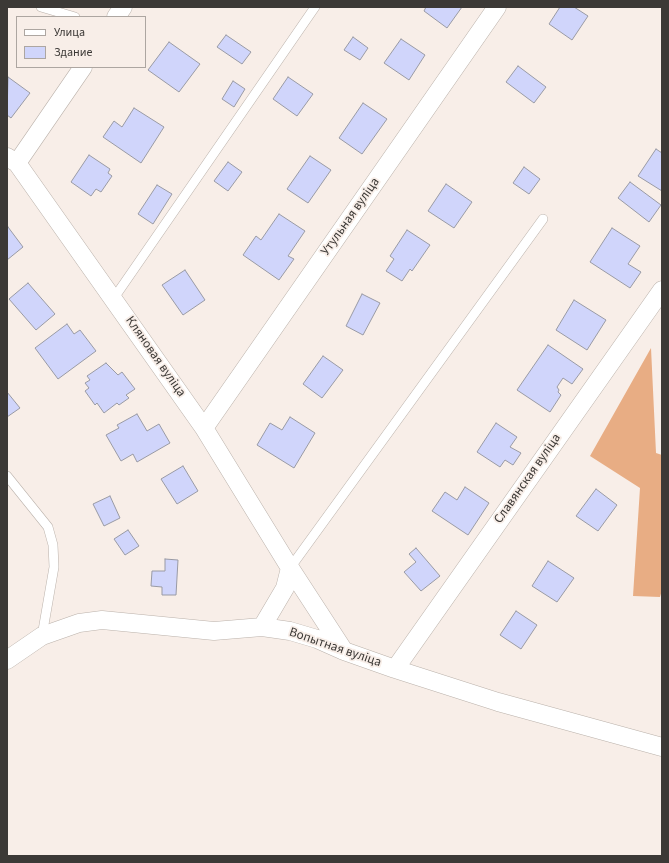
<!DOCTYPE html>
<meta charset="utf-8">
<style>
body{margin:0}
#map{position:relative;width:669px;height:863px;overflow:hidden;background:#f8eee8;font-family:"Source Sans 3",sans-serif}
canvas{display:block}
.frame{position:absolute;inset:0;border:8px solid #3c3936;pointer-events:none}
.legend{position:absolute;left:16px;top:16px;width:130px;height:52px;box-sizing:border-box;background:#f8eee8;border:1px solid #ada6a1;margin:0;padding:5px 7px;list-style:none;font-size:12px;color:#3c3936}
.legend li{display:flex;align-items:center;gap:8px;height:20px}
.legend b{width:20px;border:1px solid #ada6a1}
</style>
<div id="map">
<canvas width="669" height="863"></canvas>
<div class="frame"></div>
<ul class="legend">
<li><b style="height:5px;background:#fff"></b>Улица</li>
<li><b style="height:11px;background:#d0d5fb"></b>Здание</li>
</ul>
</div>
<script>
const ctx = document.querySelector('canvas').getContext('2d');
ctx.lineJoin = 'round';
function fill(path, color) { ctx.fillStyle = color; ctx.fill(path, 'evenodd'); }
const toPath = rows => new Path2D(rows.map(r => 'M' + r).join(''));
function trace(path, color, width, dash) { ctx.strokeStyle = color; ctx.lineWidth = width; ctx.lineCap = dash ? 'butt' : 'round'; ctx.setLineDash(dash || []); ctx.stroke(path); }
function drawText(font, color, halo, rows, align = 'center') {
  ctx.font = font + ' "Source Sans 3",sans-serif'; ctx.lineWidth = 3.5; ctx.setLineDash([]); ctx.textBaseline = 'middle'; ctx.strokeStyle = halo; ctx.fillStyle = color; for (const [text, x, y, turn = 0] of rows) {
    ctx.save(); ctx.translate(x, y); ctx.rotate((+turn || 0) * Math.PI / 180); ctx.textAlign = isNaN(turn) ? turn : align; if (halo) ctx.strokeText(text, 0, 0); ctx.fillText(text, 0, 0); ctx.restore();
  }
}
fill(toPath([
 [651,348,656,453,662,455,662,590,660,597,633,596,640,488,590,456]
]), '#e8ad84');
const building = toPath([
 [426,7,462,7,447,28,424,11,426,7],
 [560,7,574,7,588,16,572,40,549,24,560,7],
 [226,35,251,52,242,64,217,47,226,35],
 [353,37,368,48,360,60,344,50,353,37],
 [401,39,425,55,409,80,384,63,401,39],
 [169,42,200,64,179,92,148,70,169,42],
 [518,66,546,87,534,103,506,82,518,66],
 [8,77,30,93,11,118,7,115,8,77],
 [288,77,313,94,297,116,273,99,288,77],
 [233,81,245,89,234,107,222,99,233,81],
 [363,103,387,119,362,154,339,138,363,103],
 [134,108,164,127,141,163,103,137,114,121,122,127,134,108],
 [656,149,662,153,662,191,638,176,656,149],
 [89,155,110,169,108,173,112,176,101,192,96,189,91,196,71,182,89,155],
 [310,156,331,170,308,203,287,189,310,156],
 [228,162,242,172,228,191,214,181,228,162],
 [524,167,540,179,529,194,513,183,524,167],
 [630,182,661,205,649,222,618,198,630,182],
 [446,184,472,202,454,228,428,211,446,184],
 [157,185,172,194,153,224,138,214,157,185],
 [279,214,305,231,288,256,294,259,279,280,243,255,256,236,261,240,279,214],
 [8,227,23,247,7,260,7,228,8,227],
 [612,228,640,246,628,264,641,272,630,288,590,262,612,228],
 [407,230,430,245,412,271,410,269,402,281,386,271,394,259,390,256,407,230],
 [185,270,205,300,183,315,162,285,185,270],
 [28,283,55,314,36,330,9,299,28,283],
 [362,294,380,303,363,335,346,326,362,294],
 [574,300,606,320,587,350,556,330,574,300],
 [67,324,74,334,80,330,96,351,58,379,35,348,67,324],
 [548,345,583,369,572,384,563,378,557,387,559,390,558,392,561,395,550,412,517,390,548,345],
 [323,356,343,370,322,398,303,384,323,356],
 [106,363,118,375,122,372,135,389,126,395,129,398,119,405,117,403,104,413,97,403,95,405,85,391,89,388,85,383,90,380,87,376,106,363],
 [7,392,20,408,7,417,7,392],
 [137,414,147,431,159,424,170,443,137,462,133,454,121,461,106,435,119,428,117,425,137,414],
 [290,417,315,433,294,468,257,445,270,423,282,430,290,417],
 [496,423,517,437,510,447,521,453,513,465,505,460,500,467,477,452,496,423],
 [183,466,198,491,177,504,161,479,183,466],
 [465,487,489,503,468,535,432,511,445,492,457,500,465,487],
 [596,489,617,505,598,531,576,516,596,489],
 [110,496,120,518,104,526,93,504,110,496],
 [128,530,139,546,125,555,114,539,128,530],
 [416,548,440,576,421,591,404,572,416,562,409,554,416,548],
 [165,559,178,560,176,595,162,595,162,587,151,586,152,571,165,571,165,559],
 [548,561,574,578,557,602,532,586,548,561],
 [516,611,537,625,521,649,500,635,516,611]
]);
fill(building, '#d0d5fb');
trace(building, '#999aa4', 1);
const service = toPath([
 [41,7,75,17],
 [114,298,315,7],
 [7,476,48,527,53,545,54,567,42,636],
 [290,568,543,219]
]);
const minor = toPath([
 [116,17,123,7],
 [7,157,17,163,204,428,290,568,285,588,262,627],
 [17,163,83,67],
 [204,428,497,7],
 [290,568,344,651],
 [7,660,42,636,79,623,102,620,214,631,262,627,290,631,317,639,344,651,395,669,498,702,662,747],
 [395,669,662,290]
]);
trace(service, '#bab1aa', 10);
trace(minor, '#bab1aa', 19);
trace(service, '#fff', 9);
trace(minor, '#fff', 18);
drawText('13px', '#3c3936', '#f8eee8', [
 ["Утульная вуліца",351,217,-55],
 ["Кляновая вуліца",155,357,55],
 ["Славянская вуліца",528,479,-55],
 ["Вопытная вуліца",335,648,19]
]);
</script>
